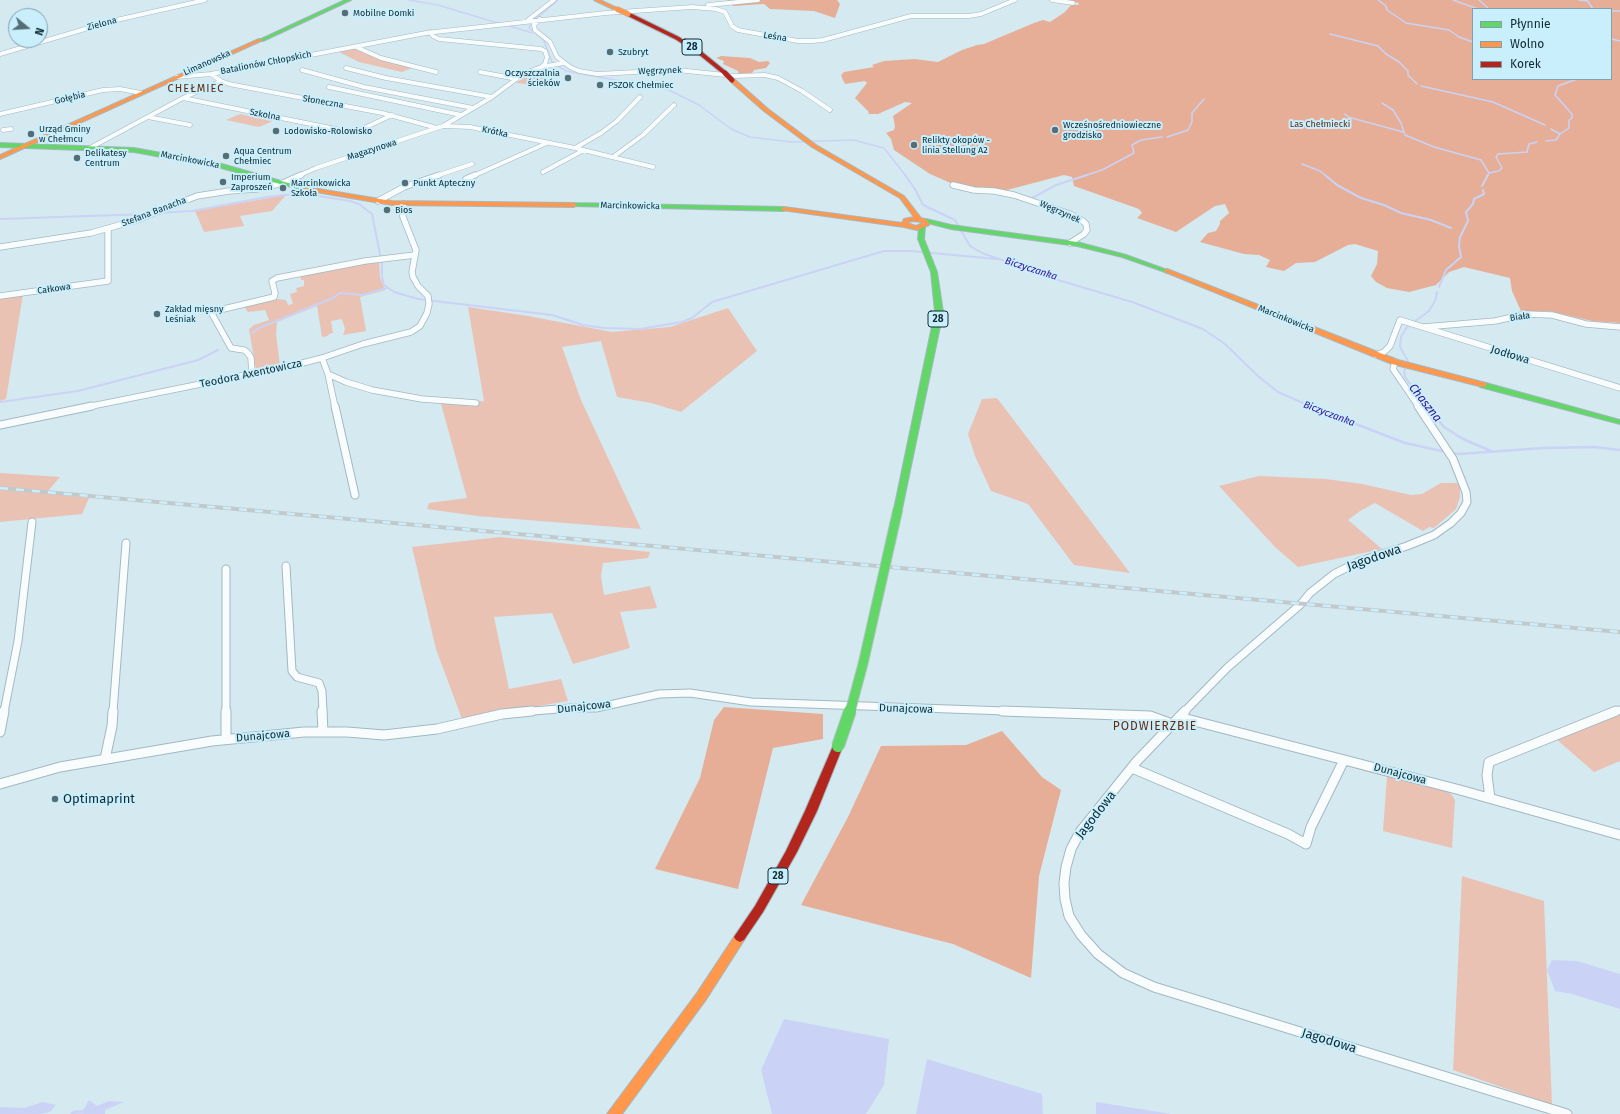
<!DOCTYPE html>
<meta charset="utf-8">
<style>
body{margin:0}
#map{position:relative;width:1620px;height:1114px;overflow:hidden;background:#d5e9f1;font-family:"Fira Sans",sans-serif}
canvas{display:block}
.legend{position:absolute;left:1472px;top:8px;width:140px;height:72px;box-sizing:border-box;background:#c9effd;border:1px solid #7fa1ad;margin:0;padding:5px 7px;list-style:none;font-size:12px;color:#102b34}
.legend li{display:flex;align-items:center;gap:8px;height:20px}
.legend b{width:20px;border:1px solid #7fa1ad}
.north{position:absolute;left:8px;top:8px;width:40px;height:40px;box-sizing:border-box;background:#c9effd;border:1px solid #7fa1ad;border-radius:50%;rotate:108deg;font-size:11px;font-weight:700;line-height:16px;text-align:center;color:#102b34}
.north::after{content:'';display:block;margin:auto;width:14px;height:18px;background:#556e76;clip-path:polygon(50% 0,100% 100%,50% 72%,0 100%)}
</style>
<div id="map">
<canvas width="1620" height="1114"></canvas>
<ul class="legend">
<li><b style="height:5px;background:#63d668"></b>Płynnie</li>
<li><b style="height:5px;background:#ff974d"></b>Wolno</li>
<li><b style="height:5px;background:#b3261e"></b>Korek</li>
</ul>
<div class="north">N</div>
</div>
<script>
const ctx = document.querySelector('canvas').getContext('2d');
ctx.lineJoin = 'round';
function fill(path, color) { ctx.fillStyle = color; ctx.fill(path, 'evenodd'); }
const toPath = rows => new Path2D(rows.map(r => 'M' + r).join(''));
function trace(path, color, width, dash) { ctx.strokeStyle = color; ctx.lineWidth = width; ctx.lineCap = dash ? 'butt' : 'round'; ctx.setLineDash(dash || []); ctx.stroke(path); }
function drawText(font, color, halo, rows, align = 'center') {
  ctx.font = font + ' "Fira Sans",sans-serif'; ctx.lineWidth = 4; ctx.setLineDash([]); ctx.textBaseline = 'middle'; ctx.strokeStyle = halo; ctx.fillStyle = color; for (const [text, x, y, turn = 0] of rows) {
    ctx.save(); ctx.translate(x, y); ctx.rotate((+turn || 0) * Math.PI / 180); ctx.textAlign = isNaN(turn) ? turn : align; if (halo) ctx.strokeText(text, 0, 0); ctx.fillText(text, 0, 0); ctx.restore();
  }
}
fill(toPath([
 [356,48,412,68,402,72,359,62,337,51],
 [538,70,553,72,534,85,516,83,534,71],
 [240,114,273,121,259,127,226,120],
 [286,195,272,211,240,216,244,226,204,232,195,211],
 [379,261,380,277,385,290,360,297,366,331,343,335,345,329,342,319,331,321,333,333,329,334,328,336,322,337,317,306,277,322,276,334,280,366,261,371,256,370,249,329,254,325,269,320,265,310,248,312,243,305,276,299,286,300,288,305,293,304,290,294,297,292,296,288,304,286,304,280,301,280,300,274],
 [23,294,6,399,0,401,0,298],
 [468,307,528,316,612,332,670,327,728,308,757,351,681,412,651,403,617,397,601,341,562,347,581,400,641,529,477,516,427,509,429,503,467,498,441,404,484,401],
 [997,398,1130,573,1074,565,1028,504,991,491,975,456,968,434,982,399],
 [0,473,31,475,60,477,48,491,0,487],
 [1259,476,1326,479,1362,484,1411,495,1422,494,1441,483,1457,483,1460,487,1460,497,1456,509,1434,528,1429,527,1423,531,1375,503,1360,511,1348,520,1382,549,1298,567,1275,547,1219,486],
 [0,489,53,494,89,498,82,514,0,522],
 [500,537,650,552,648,558,603,563,601,576,604,595,650,586,657,608,620,612,630,648,573,664,552,613,494,617,509,689,561,679,568,701,462,719,436,649,412,547],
 [1620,715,1620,761,1594,772,1556,739],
 [1352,764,1444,789,1451,794,1455,800,1452,848,1383,831,1387,777,1343,765],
 [1462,876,1544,901,1552,1105,1453,1070]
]), '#e9c2b4');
fill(toPath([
 [727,0,837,0,840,4,835,18,814,11,770,9,764,4,733,6],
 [1065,0,1620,0,1620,323,1592,321,1549,311,1521,311,1512,291,1510,278,1464,267,1449,272,1436,285,1409,292,1387,288,1376,282,1371,276,1377,264,1378,251,1355,244,1348,245,1315,262,1296,263,1284,271,1266,267,1270,260,1259,255,1244,254,1200,242,1208,233,1216,231,1220,224,1220,221,1229,213,1225,204,1215,206,1176,232,1137,218,1142,213,1139,209,1074,186,1072,177,1064,175,1007,190,984,189,953,184,930,174,894,150,891,139,886,133,894,130,895,126,893,116,912,103,905,102,878,114,868,114,869,112,855,98,867,83,865,81,845,84,843,80,841,75,844,72,874,67,872,65,884,61,914,59,938,62,962,50,977,45,984,44,1034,23,1043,20,1050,22,1065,12,1071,5,1078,5,1079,3],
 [1473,9,1611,9,1611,79,1473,79],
 [721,56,750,58,759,62,768,61,770,63,766,68,754,70,752,73,739,75,738,71,723,64,724,61,716,58],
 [724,707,823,714,823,739,773,748,738,889,655,869,700,778,714,720],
 [1002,731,1042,777,1061,790,1039,876,1031,978,953,944,801,905,848,817,881,746,966,745]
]), '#e6ae96');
fill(toPath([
 [1552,960,1577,961,1620,974,1620,1009,1572,994,1555,991,1547,970],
 [784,1019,889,1039,884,1085,866,1114,772,1114,761,1070],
 [927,1059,1042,1094,1043,1114,916,1114],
 [89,1100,97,1106,109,1101,124,1102,105,1110,105,1114,84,1114,82,1112],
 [43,1102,56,1105,50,1112,41,1114,0,1114,0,1107,24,1108],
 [1096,1102,1172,1114,1096,1114]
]), '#cad3f5');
trace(toPath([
 [409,0,438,5,501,24],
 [558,0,531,23,529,28,543,39,552,62,566,71,669,90,699,105,731,129,750,137,791,142,853,140,884,148,906,176],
 [1378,0,1386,6,1387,10,1406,23,1449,30,1459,37,1473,42],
 [1453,0,1478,9],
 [1479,0,1489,9],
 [1579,0,1587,1],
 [1587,0,1593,9],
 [1611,11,1620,11],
 [506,25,532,33],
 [1330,34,1378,46,1386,54,1399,62,1408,71,1408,75,1417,84],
 [1611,39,1620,41],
 [1421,86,1493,102,1545,125],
 [1382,103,1393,110,1401,123,1405,135,1434,147,1481,160,1489,173],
 [1345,114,1348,117,1403,132],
 [1551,129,1560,134],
 [1167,137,1188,130,1192,122,1192,113,1204,99],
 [1546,141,1556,140,1560,134,1569,128,1569,120,1572,118,1572,114,1555,95,1558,86,1577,79],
 [1302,164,1320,171,1326,176],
 [1084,176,1102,170,1134,153,1132,145,1141,140,1162,137],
 [1487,176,1489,173,1499,171,1502,168,1496,157,1498,154,1527,152,1529,144,1537,142]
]), '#cad3f5', 1.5);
trace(toPath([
 [905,175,915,189,923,205,955,220,970,246,982,253,1058,280,1132,302,1203,329,1225,344,1259,377,1278,392,1312,407],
 [1325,175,1337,185,1361,198,1384,205,1401,213,1431,220,1451,228],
 [1482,186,1488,175],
 [1032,198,1056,185,1087,175],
 [158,213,192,211,267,197,294,194,312,195,350,201,359,204,372,214,382,264,382,277,384,285,394,292,418,299,552,315,583,325,604,328,640,329,682,322,692,318,712,302,884,251,911,251,996,259],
 [0,219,147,214],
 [1439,287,1446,270,1461,257,1459,246,1460,237,1468,221,1466,212,1473,204,1474,199,1484,194,1483,190],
 [252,333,259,328,333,298,340,293,362,295,387,288],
 [0,402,78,391,198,360,218,350],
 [1427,407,1405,377,1404,372,1408,361,1400,347,1401,337,1407,327,1429,311,1435,301,1437,292]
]), '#cad3f5', 2);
trace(toPath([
 [1309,406,1405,443,1446,452],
 [1426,406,1444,427,1463,439,1491,451],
 [1451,453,1459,454,1543,448,1594,447,1620,450]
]), '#cad3f5', 2.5);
trace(toPath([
 [72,1114,75,1112,84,1112]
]), '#cad3f5', 3.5);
const streetFar3 = toPath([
 [1052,0,1073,3],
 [708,5,758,0],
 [540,19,534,25,535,30,550,42,557,57,570,67,579,71,597,74,677,70,735,76,765,75,778,78,802,91,830,110],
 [528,20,554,0],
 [356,47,381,58,436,72],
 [0,54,112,21,205,0],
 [541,67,564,63],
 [346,68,386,78,492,97],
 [302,70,364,87,473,108],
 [480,72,517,79],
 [211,74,221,81,229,84,382,113,437,128],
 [177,77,211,74,426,33,606,13,692,7,716,9,725,12,732,26,738,30,798,41,813,41,823,40,911,16,969,16,981,14,1015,0],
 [329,87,461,115],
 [183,98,350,132,358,131,392,115],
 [0,114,103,90,120,89,141,93],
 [148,117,190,125],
 [444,126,470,127,575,148,653,167],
 [3,130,11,129],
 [575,148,601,133,617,121,640,97],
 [88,149,183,98,221,81],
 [613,157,643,135,674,105],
 [543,172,584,150],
 [298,176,316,168,443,126,492,97,523,74,541,67,545,64,547,57,545,51,541,49,439,39,433,36,430,32],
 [436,176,472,164],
 [473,176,547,143]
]);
const streetFar2 = toPath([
 [466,179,475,175],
 [953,185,974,190,994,191,1014,195,1070,214,1083,221,1086,224,1087,230,1084,234,1070,243],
 [378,201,404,187,439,175],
 [0,247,91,233,137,220,197,196,229,191,257,189,283,183,301,175],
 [0,296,108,281,108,229],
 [1424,327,1495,321,1526,314,1552,315,1586,324,1620,327],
 [1376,355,1384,352,1390,346,1400,320,1620,388],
 [322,358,328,374,335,407],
 [1395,362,1393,369,1419,407],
 [252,374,251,358,248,353,244,350,231,348,211,312,274,297,275,293,272,281,277,278,365,261,415,255],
 [328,374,346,382,372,390,422,399,476,403],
 [87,407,295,365,322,358,363,344,411,332,420,326,427,313,429,304,428,296,418,286,413,277,412,272,416,250,403,217,402,208,404,204]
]);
const streetFar1 = toPath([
 [335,406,355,495],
 [0,425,92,406],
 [286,566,292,671,297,677,319,683,322,691,323,712],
 [226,569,226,712],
 [4,712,18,641,32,522],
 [113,712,126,543],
 [520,712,571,708,596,708,659,694,690,693,751,702,1034,712],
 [1184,712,1227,668,1301,604,1310,593,1334,574,1360,561,1407,546,1434,535,1451,523,1461,513,1467,502,1466,492,1453,459,1418,406],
 [1614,712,1620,710]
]);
const street = toPath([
 [226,711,226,739],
 [322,711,323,732],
 [1002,711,1150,716,1172,724],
 [1185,711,1137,761,1080,832,1071,849,1066,867,1064,883,1065,899,1069,916,1081,935,1098,954,1123,973,1154,987,1567,1114],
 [1179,717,1460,790,1620,835],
 [0,732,4,711],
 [105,759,112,726,113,711],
 [1132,768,1288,834,1306,844,1311,827,1344,760],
 [0,784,60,767,212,741,304,732,347,732,384,735,437,729,502,714,532,711],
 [1490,798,1487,775,1489,762,1616,711]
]);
const fast = toPath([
 [345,0,351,0,263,41,259,40,345,0],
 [0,143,134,148,222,164,309,189,306,191,221,168,134,152,0,147,0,143],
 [574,203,784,207,787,209,784,211,572,206,572,204,574,203],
 [926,219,951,225,1077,242,1126,255,1170,271,1167,273,1165,272,1122,257,1077,246,951,229,924,222,923,221,926,219],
 [922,225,925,227,924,239,937,272,943,312,902,509,898,512,894,509,935,312,931,272,918,239,919,227,922,225],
 [1480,383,1486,383,1620,420,1620,424,1480,387,1480,383]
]);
const slow = toPath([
 [594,0,600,0,619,9,615,10,594,0],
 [259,39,263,40,0,159,0,155,259,39],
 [730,79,734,79,768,109,816,145,904,196,921,218,925,219,929,223,929,225,917,230,904,227,782,210,781,209,784,207,902,223,904,219,914,217,900,198,812,147,764,111,730,81,730,79],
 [913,221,921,222,923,223,916,226,907,223,908,222,913,221],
 [306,187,392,201,574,203,577,205,574,207,392,205,304,190,303,189,306,187],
 [1167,269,1398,360,1486,383,1487,385,1483,387,1392,364,1165,272,1164,271,1167,269],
 [740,932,744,934,746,937,705,1001,622,1114,607,1114,697,993,736,934,740,932]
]);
const jam = toPath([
 [626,13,630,13,679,37,701,51,728,73,723,74,697,53,675,39,626,15,626,13],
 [838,742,842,743,843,746,817,811,797,852,763,912,744,940,740,942,736,940,734,937,736,934,755,906,786,851,805,811,833,746,834,743,838,742]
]);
trace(streetFar3, '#a2b8c0', 5);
trace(streetFar2, '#a2b8c0', 7);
trace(streetFar1, '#a2b8c0', 9);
trace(street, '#a2b8c0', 11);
trace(fast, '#a2b8c0', 2);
trace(slow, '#a2b8c0', 2);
trace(jam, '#a2b8c0', 2);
trace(streetFar3, '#f9fcfd', 4);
trace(streetFar2, '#f9fcfd', 5.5);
trace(streetFar1, '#f9fcfd', 7);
trace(street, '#f9fcfd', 9);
fill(fast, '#63d668');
fill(slow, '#ff974d');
fill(jam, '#b3261e');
const rail = toPath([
 [0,488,1620,632]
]);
trace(rail, '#c2c9cb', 4);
trace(rail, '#c9effd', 2.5, [8]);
const fastBridgeFar1 = toPath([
 [850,712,863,664,898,509]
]);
const fastBridge = toPath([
 [838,746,850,711]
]);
const slowBridge = toPath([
 [617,9,628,14]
]);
const jamBridge = toPath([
 [725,73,732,80]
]);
trace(fastBridgeFar1, '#b7c5ca', 11, []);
trace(fastBridge, '#b7c5ca', 14, []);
trace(slowBridge, '#b7c5ca', 6, []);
trace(jamBridge, '#b7c5ca', 6, []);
trace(fastBridgeFar1, '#63d668', 9);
trace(fastBridge, '#63d668', 12);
trace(slowBridge, '#ff974d', 5);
trace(jamBridge, '#b3261e', 5);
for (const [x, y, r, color] of [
 [345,13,4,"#556e76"],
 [610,52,4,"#556e76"],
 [568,78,4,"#556e76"],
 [600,85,4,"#556e76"],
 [1055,130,4,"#556e76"],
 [276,131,4,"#556e76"],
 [31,134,4,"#556e76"],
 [914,145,4,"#556e76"],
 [226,156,4,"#556e76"],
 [77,158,4,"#556e76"],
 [223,182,4,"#556e76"],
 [405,183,4,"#556e76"],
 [283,188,4,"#556e76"],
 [387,210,4,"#556e76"],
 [157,314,4,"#556e76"],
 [55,799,4,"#556e76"]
]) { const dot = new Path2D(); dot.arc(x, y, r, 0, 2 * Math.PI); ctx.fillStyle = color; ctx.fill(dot); trace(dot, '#c9effd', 1.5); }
drawText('9px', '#102b34', '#c9effd', [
 ["Mobilne Domki",353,13],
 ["Szubryt",618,52],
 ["Oczyszczalnia",560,73,"right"],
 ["ścieków",560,83,"right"],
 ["PSZOK Chełmiec",608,85],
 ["Wcześnośredniowieczne",1063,125],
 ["grodzisko",1063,135],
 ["Urząd Gminy",39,129],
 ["w Chełmcu",39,139],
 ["Lodowisko-Rolowisko",284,131],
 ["Relikty okopów -",922,140],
 ["linia Stellung A2",922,150],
 ["Aqua Centrum",234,151],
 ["Chełmiec",234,161],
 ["Delikatesy",85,153],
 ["Centrum",85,163],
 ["Imperium",231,177],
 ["Zaproszeń",231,187],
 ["Marcinkowicka",291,183],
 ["Szkoła",291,193],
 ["Punkt Apteczny",413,183],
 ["Bios",395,210],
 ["Zakład mięsny",165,309],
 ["Leśniak",165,319]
], 'left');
drawText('9px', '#102b34', '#c9effd', [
 ["Zielona",102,24,-15],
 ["Leśna",775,37,9],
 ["Limanowska",207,63,-24],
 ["Batalionów Chłopskich",266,63,-11],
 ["Węgrzynek",660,71,-2],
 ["Gołębia",70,98,-13],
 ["Słoneczna",323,102,10],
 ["Szkolna",265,115,11],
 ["Krótka",495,132,12],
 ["Magazynowa",372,150,-18],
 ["Marcinkowicka",190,160,11],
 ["Marcinkowicka",630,206,1],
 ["Stefana Banacha",154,212,-21],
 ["Węgrzynek",1060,212,24],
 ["Całkowa",54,289,-8],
 ["Biała",1520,317,-8],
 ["Marcinkowicka",1286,319,22]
]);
drawText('9px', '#582916', '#c9effd', [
 ["Las Chełmiecki",1320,124]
]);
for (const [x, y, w] of [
 [692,47,20],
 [938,319,20],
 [778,876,20]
]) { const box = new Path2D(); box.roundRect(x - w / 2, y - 8, w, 16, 3); ctx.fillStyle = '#c9effd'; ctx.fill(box); trace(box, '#102b34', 1); }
drawText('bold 10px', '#102b34', null, [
 ["28",692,47],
 ["28",938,319],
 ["28",778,876]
]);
drawText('italic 10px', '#320b92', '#c9effd', [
 ["Biczyczanka",1031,269,18],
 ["Biczyczanka",1329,414,21]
]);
ctx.letterSpacing = '1px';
drawText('11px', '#69290c', '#c9effd', [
 ["CHEŁMIEC",196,89]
]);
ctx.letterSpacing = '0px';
drawText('11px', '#102b34', '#c9effd', [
 ["Jodłowa",1510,355,17],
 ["Teodora Axentowicza",251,374,-12],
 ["Dunajcowa",584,707,-6],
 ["Dunajcowa",906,709,2],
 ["Dunajcowa",263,736,-5],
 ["Dunajcowa",1400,774,15]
]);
drawText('italic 12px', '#320b92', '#c9effd', [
 ["Chaszna",1425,403,52]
]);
ctx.letterSpacing = '1px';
drawText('12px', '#69290c', '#c9effd', [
 ["PODWIERZBIE",1155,727]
]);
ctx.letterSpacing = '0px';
drawText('13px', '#102b34', '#c9effd', [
 ["Jagodowa",1374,558,-19],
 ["Jagodowa",1096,815,-52],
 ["Jagodowa",1329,1041,17]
]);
drawText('13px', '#102b34', '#c9effd', [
 ["Optimaprint",63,799]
], 'left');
</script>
